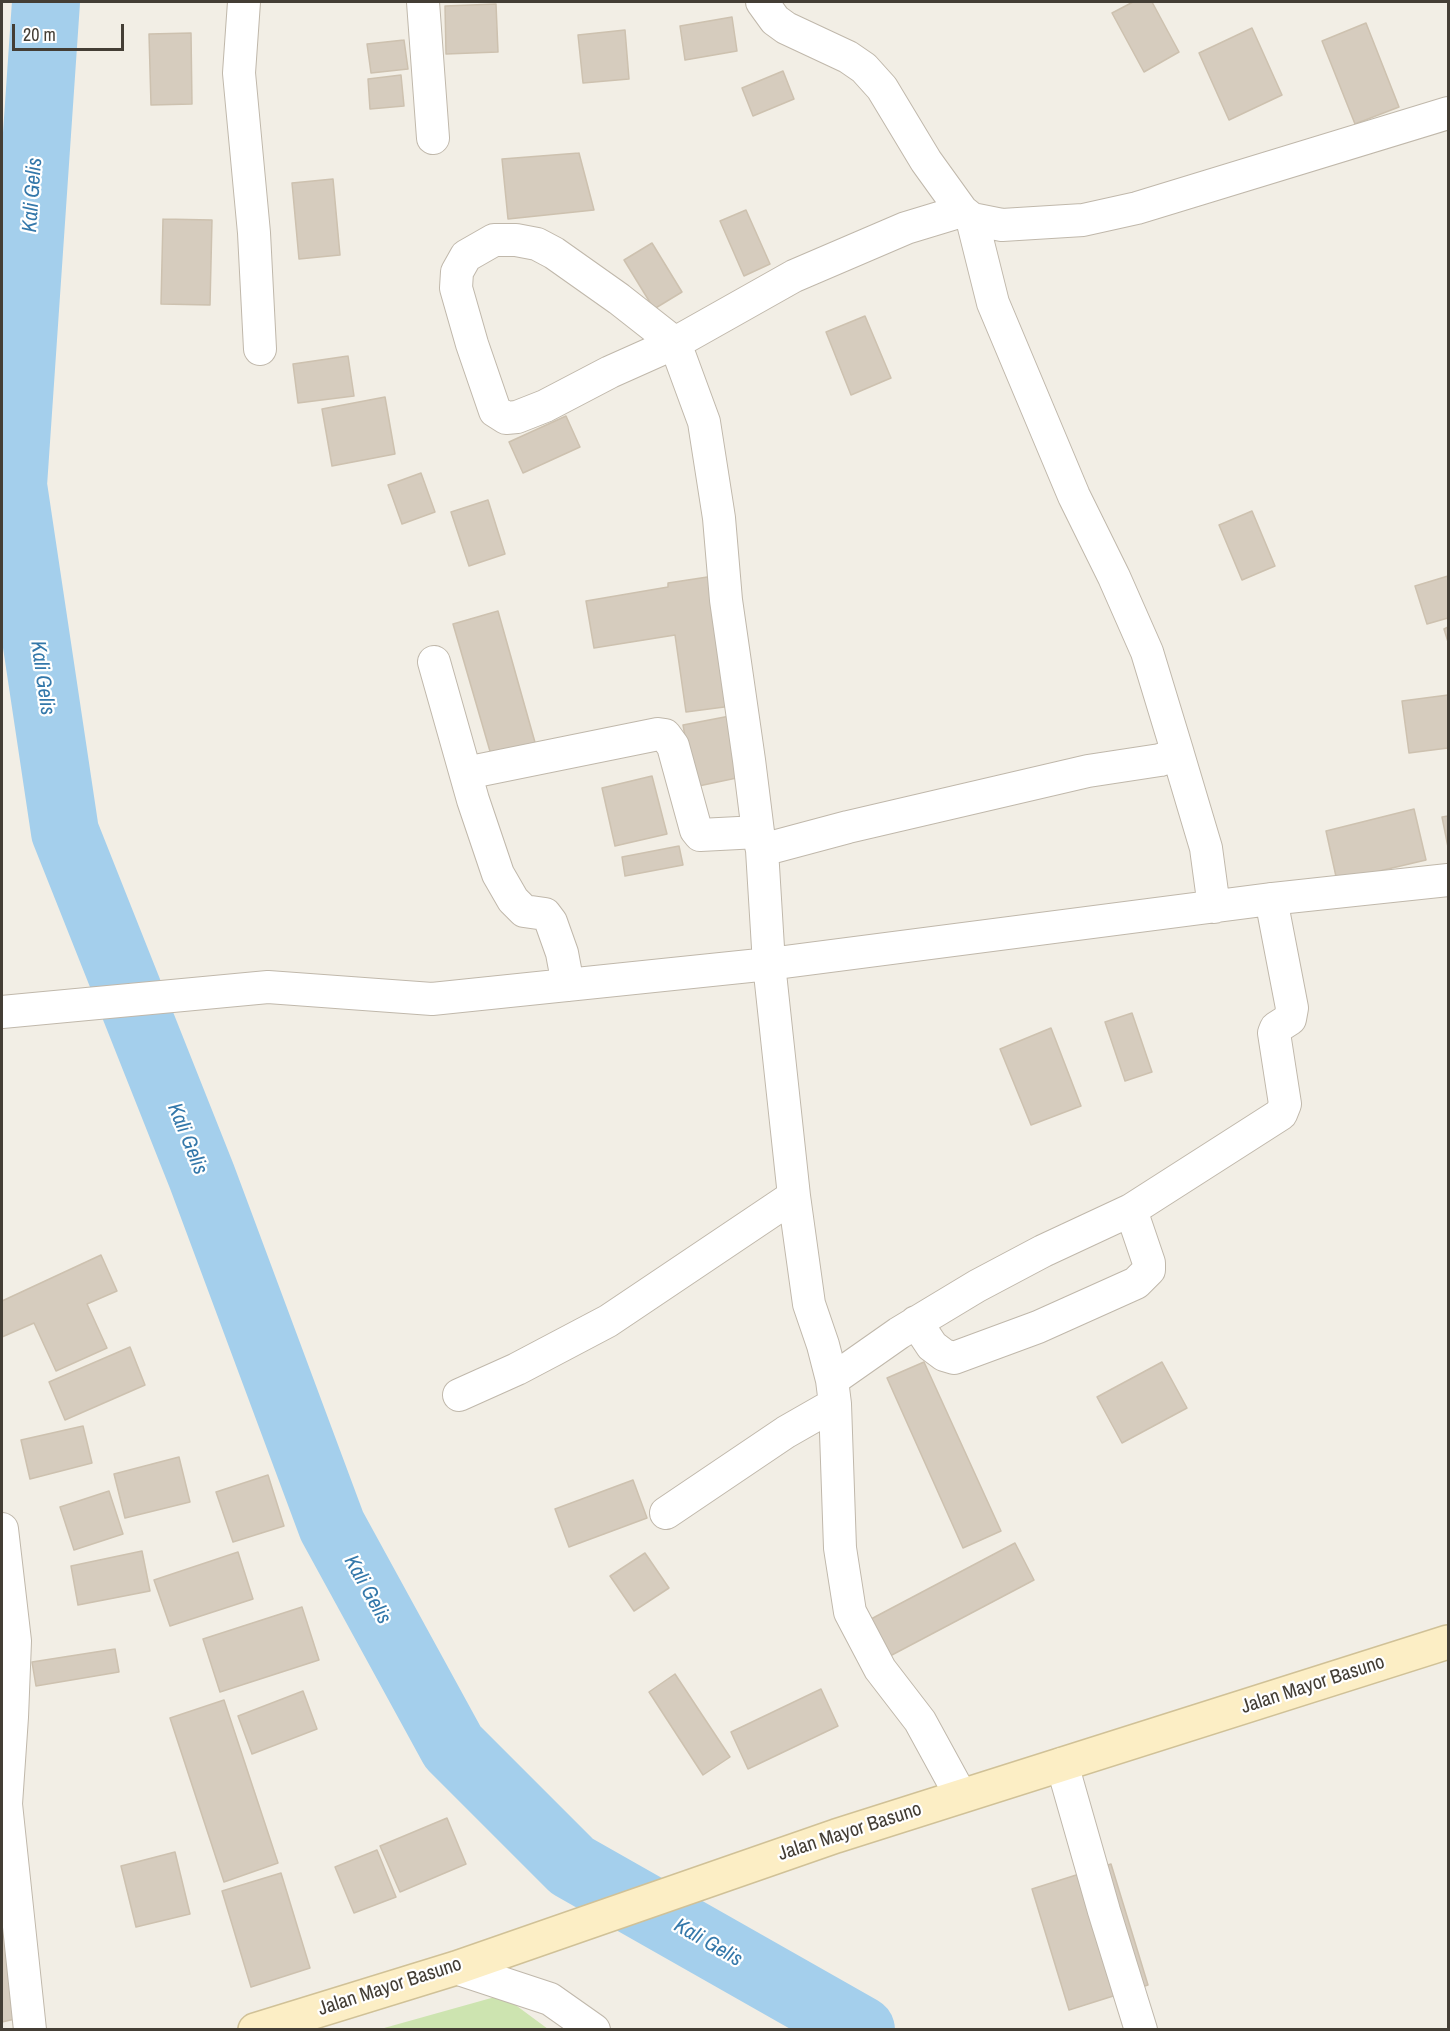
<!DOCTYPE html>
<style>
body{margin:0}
#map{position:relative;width:1450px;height:2031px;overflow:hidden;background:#f2eee5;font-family:"Archivo Narrow",sans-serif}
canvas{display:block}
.frame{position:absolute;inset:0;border:3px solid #443e35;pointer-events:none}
.scale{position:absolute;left:12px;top:24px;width:112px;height:27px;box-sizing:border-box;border:3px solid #443e35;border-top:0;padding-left:8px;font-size:18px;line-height:21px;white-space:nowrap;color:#443e35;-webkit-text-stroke:4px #fff;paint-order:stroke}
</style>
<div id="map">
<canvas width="1450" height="2031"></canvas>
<div class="frame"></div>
<div class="scale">20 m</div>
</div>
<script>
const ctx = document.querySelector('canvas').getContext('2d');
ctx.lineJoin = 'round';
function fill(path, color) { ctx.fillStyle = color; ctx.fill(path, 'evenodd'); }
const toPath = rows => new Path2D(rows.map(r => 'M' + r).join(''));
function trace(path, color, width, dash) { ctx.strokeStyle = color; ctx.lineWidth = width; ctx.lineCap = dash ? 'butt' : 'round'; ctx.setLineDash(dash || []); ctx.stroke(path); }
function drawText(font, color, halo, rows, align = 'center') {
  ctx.font = font + ' "Archivo Narrow",sans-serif'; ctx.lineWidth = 4.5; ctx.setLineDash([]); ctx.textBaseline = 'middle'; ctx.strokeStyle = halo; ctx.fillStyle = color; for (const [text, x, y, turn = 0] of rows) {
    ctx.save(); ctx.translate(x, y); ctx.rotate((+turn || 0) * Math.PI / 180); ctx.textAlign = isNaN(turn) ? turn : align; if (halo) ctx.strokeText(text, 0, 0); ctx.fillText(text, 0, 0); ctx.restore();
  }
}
fill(toPath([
 [502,1995,548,2029,377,2030]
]), '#cde4b0');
trace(toPath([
 [46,2,13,485,65,832,202,1177,332,1526,453,1747,572,1866,861,2030]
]), '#a4cfec', 68);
const building = toPath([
 [1133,2,1152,2,1179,52,1144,72,1112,13,1133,2],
 [496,4,498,52,446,54,445,6,496,4],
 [732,17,737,51,685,60,680,26,732,17],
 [1366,23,1399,107,1355,124,1322,41,1366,23],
 [1252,28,1282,95,1229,120,1199,53,1252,28],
 [625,30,629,79,583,83,578,35,625,30],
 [191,33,192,104,151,105,149,34,191,33],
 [404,40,408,69,371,73,367,44,404,40],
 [783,71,794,99,753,116,742,88,783,71],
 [401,75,404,106,370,109,368,79,401,75],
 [579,153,594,210,508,219,502,159,579,153],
 [333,179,340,255,299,259,292,183,333,179],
 [746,210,770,264,744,276,720,221,746,210],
 [163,219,212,220,210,305,161,304,163,219],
 [652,243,682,292,654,309,624,260,652,243],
 [865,316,891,378,851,395,826,332,865,316],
 [348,356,354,396,298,403,293,364,348,356],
 [385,397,395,454,332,466,322,409,385,397],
 [566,416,580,447,523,473,509,442,566,416],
 [421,473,435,512,402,524,388,485,421,473],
 [488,500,505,554,469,566,451,512,488,500],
 [1252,511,1275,566,1242,580,1219,525,1252,511],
 [714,576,732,706,686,712,675,635,594,648,586,601,668,587,668,583,714,576],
 [1448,576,1448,618,1427,624,1415,586,1448,576],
 [498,611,538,753,494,765,453,624,498,611],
 [1448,627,1448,642,1444,629,1448,627],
 [1448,695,1448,748,1409,753,1402,701,1448,695],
 [735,715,746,776,694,787,683,725,735,715],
 [652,776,667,834,615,846,602,788,652,776],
 [1414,809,1426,860,1337,881,1326,831,1414,809],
 [1448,816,1448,847,1442,817,1448,816],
 [679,846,683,865,625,876,622,857,679,846],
 [1132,1013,1152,1072,1125,1081,1105,1022,1132,1013],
 [1051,1028,1081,1106,1031,1125,1000,1049,1051,1028],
 [101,1255,117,1291,87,1304,107,1348,56,1371,34,1323,2,1337,2,1301,101,1255],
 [130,1347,145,1385,65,1420,49,1382,130,1347],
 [924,1362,1001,1531,963,1548,887,1378,924,1362],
 [1162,1362,1187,1408,1122,1443,1097,1397,1162,1362],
 [83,1426,92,1463,30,1479,21,1440,83,1426],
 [179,1457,190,1502,125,1518,114,1474,179,1457],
 [268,1475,284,1526,233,1542,216,1492,268,1475],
 [633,1480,647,1518,569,1547,555,1509,633,1480],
 [109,1491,123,1534,74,1550,60,1507,109,1491],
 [1015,1543,1034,1580,890,1656,871,1619,1015,1543],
 [142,1551,150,1591,78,1605,71,1566,142,1551],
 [238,1552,253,1599,170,1626,154,1580,238,1552],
 [645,1553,669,1588,634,1611,610,1576,645,1553],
 [302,1607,319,1660,220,1692,203,1639,302,1607],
 [115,1649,119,1672,36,1686,32,1662,115,1649],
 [675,1674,730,1757,703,1775,649,1692,675,1674],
 [821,1689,838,1726,748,1769,731,1732,821,1689],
 [303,1691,317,1729,252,1754,238,1716,303,1691],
 [224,1700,278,1863,224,1882,170,1718,224,1700],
 [447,1818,466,1864,400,1892,380,1846,447,1818],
 [377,1850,396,1897,354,1913,335,1867,377,1850],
 [175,1852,190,1914,136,1927,121,1866,175,1852],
 [1111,1864,1148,1985,1069,2010,1032,1889,1111,1864],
 [281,1873,310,1968,251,1987,222,1891,281,1873],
 [2,1910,24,2017,2,2022,2,1910]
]);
fill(building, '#d6ccbe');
trace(building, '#cdc1af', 1.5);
const minor = toPath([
 [244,2,239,73,254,233,260,349],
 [423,2,433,138],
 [762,2,775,20,786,28,848,57,864,68,882,88,926,161,962,211,972,219,1002,225,1083,220,1137,208,1448,113],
 [972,219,993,303,1074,496,1114,577,1147,652,1178,754],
 [434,662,473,800,498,874,513,900,524,911,545,914,551,922,562,953,568,985],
 [466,773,658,734,665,735,673,746,696,830,700,835,758,832],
 [762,850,848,827,1088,771,1160,760,1178,754,1206,848,1214,907],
 [2,1012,268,987,432,999,769,964,1271,899,1448,880],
 [916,1322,932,1346,944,1355,954,1358,1038,1327,1136,1283,1149,1270,1149,1263,1131,1210],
 [832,1380,899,1333,977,1286,1043,1251,1131,1210,1281,1114,1285,1104,1274,1033,1276,1028,1290,1019,1292,1008,1271,899],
 [459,1395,517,1369,608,1321,794,1196],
 [666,1513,786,1432,835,1404],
 [2,1529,15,1641,12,1717,6,1804,30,2030],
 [1062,1764,1104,1911,1141,2030],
 [961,1796,920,1721,880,1669,850,1612,840,1548,835,1404,832,1380,823,1345,809,1304,794,1196,769,964,762,850,758,832,749,760,726,600,719,518,704,422,675,343,619,299,554,253,537,244,516,240,494,240,466,256,457,272,456,288,472,344,495,411,506,418,517,417,545,406,610,372,675,343,794,276,906,228,962,211],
 [456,1968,550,1999,594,2030]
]);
const secondary = toPath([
 [255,2030,456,1968,836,1836,1448,1642]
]);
trace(minor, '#c0b8ab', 34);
trace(secondary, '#d0c197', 36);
trace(minor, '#fff', 32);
trace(secondary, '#fceec5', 33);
drawText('20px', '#443e35', '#fff', [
 ["Jalan Mayor Basuno",1313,1685,-18],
 ["Jalan Mayor Basuno",850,1832,-18],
 ["Jalan Mayor Basuno",390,1987,-18]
]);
drawText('italic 21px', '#3478aa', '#fff', [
 ["Kali Gelis",33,195,-86],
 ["Kali Gelis",42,678,82],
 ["Kali Gelis",187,1139,68],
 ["Kali Gelis",367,1590,61],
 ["Kali Gelis",708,1943,30]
]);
</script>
